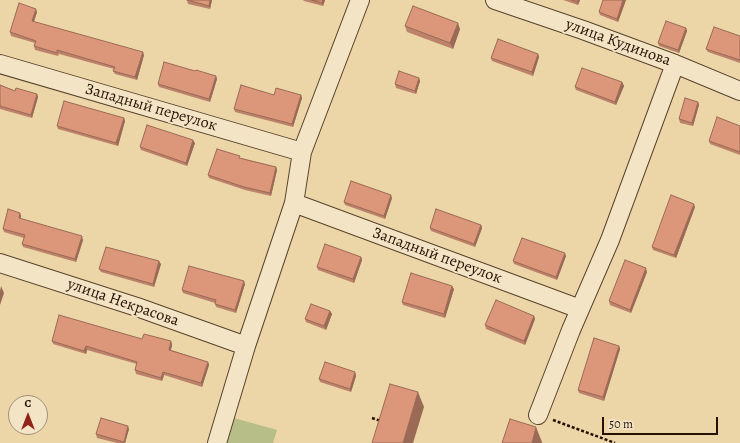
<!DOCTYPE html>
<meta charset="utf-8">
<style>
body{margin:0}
#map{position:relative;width:740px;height:443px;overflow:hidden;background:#ecd6a7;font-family:Alegreya,serif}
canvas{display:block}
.north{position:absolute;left:8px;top:395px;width:40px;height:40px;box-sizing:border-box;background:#f3e4c6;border:1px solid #a19078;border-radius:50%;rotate:0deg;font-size:11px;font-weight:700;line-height:16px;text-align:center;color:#271102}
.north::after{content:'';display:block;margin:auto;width:14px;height:18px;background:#8f2418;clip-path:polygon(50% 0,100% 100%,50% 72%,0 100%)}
.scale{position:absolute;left:602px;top:417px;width:116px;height:18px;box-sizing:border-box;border:2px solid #271102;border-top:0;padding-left:5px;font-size:12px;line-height:14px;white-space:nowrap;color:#271102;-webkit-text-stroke:3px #f3e4c6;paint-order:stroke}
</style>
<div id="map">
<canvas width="740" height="443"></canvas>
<div class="north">С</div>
<div class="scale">50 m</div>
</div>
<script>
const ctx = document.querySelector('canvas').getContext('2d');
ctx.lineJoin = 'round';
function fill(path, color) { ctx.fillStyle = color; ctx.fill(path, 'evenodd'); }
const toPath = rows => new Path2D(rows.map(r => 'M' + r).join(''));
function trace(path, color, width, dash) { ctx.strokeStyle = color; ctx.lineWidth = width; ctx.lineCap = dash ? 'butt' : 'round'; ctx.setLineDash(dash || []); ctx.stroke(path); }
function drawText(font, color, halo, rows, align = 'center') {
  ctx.font = font + ' Alegreya,serif'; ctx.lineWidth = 4; ctx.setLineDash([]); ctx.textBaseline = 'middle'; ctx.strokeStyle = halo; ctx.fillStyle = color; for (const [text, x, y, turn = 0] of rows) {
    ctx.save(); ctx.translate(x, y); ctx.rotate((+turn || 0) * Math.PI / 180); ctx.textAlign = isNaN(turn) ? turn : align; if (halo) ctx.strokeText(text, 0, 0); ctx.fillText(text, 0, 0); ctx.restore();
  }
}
fill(toPath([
 [234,418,277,430,273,443,227,443]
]), '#b7be88');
const street = toPath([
 [495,0,583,30,675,64,740,91],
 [0,64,302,152],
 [294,203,580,309],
 [0,263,137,307,246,346],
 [538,415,571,330,610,240,675,64],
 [217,443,246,346,294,203,302,152,360,0]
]);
trace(street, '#58422b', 20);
trace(toPath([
 [372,418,381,421],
 [553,420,615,443]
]), '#271102', 2.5, [3, 2]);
trace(street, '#f3e4c6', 18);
fill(toPath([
 [187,0,212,0,210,9,188,4],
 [303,0,325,0,323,6,304,1],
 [563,0,580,0,578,5],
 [626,0,618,22,600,15,599,12],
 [37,12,34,22,144,55,137,80,115,74,113,71,114,69,59,54,58,56,35,50,34,46,35,43,11,36,10,32],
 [405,26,460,29,453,49,407,32],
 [686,28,687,31,679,53,659,46,658,43],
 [740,36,740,63,708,52,706,49],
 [538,54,539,57,533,76,492,61,491,58],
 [195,71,216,76,217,79,210,102,159,87,158,84],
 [419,78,420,81,416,94,396,88,395,84],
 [622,82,624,86,616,105,576,90,575,87],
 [0,85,15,91,37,94,38,97,32,118,0,109],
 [274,95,301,95,302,98,293,127,235,112,234,109],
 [698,102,699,105,693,126,680,123,679,119],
 [124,118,125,121,118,146,58,129,57,126],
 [740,126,740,155,710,144,709,141],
 [195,143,187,166,141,150,140,147],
 [241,158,276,167,277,170,271,196,245,190,209,178,208,175],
 [392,198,385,219,345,205,344,202],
 [695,207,676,258,653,250,652,247],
 [20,213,21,216,20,219,83,240,76,262,23,247,22,244,24,238,4,232,3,229],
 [481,225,482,228,475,247,431,231,430,228],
 [566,256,557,280,514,264,513,261],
 [361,257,362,260,354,283,318,270,317,267],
 [161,264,154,287,101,272,99,269],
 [647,272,631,313,610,305,609,301],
 [245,284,236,313,216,307,215,303,183,293,182,290],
 [454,289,445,318,403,305,402,302],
 [330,311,332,314,326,330,306,322,305,319],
 [534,316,535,319,525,345,486,329,485,325],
 [142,339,171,341,172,345,171,350,208,362,209,365,202,387,164,375,162,381,136,374,135,370,137,364,87,350,86,354,53,344,52,341],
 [619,346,620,349,604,401,579,393,578,390],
 [355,372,356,376,351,392,320,382,319,379],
 [129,429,125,443,117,443,97,438,96,434]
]), '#bd826a');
fill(toPath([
 [210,0,212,0,210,9,209,6],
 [323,0,325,0,323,6,322,3],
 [578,0,580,0,578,5,577,2],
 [623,0,626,0,618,22,617,19],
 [36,9,37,12,33,24,32,21],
 [458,23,460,29,453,49,450,43],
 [686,28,687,31,679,53,678,50],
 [143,52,144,55,137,80,135,77],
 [538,54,539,57,533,76,532,72],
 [216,76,217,79,210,102,209,99],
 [419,78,420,81,416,94,415,91],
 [622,82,624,86,616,105,615,102],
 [37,94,38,97,32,118,31,115],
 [301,95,302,98,293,127,292,124],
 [698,102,699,105,693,126,692,123],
 [124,118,125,121,118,146,116,143],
 [193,140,195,143,187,166,186,163],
 [276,167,277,170,271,196,270,193],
 [391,195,392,198,385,219,384,216],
 [694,204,695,207,676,258,674,255],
 [20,213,21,216,20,221,19,218],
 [481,225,482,228,475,247,474,244],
 [82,236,83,240,76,262,75,259],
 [565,253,566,256,557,280,556,277],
 [361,257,362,260,354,283,353,279],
 [159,261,161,264,154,287,153,284],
 [646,268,647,272,631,313,630,310],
 [244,281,245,284,236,313,235,310],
 [1,286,4,293,0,305,0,291],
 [452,286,454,289,445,318,444,314],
 [330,311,332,314,326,330,324,326],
 [534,316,535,319,525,345,524,341],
 [171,341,172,345,170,353,169,350],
 [86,346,87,350,86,354,84,351],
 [619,346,620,349,604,401,603,397],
 [208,362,209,365,202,387,201,383],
 [163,372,164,375,162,381,161,378],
 [355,372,356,376,351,392,350,389],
 [418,392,424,407,413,443,403,443],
 [128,426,129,429,125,443,124,443,124,442],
 [536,427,542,442,542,443,532,443]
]), '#9a6a56');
const building = toPath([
 [187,0,210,0,209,6,187,0],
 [312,0,323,0,322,3,312,0],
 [572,0,578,0,577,2,572,0],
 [603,0,623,0,617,19,599,12,603,0],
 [19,3,36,9,32,21,143,52,135,77,113,71,115,67,57,50,57,53,34,46,36,41,10,32,19,3],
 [413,6,458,23,450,43,405,26,413,6],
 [666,21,686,28,678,50,658,43,666,21],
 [714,27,740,36,740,60,706,49,714,27],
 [498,39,538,54,532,72,491,58,498,39],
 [164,62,195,71,196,70,216,76,209,99,158,84,164,62],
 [582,68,622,82,615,102,575,87,582,68],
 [399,71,419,78,415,91,395,84,399,71],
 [0,85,15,91,16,88,37,94,31,115,0,106,0,85],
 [241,85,274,95,276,88,301,95,292,124,234,109,241,85],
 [685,98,698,102,692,123,679,119,685,98],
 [64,101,124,118,116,143,57,126,64,101],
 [717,117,740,126,740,152,709,141,717,117],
 [147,125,193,140,186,163,140,147,147,125],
 [217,149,240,156,239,158,276,167,270,193,244,187,208,175,217,149],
 [351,181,391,195,384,216,344,202,351,181],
 [671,195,694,204,674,255,652,247,671,195],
 [8,209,20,213,19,218,82,236,75,259,22,244,25,235,3,229,8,209],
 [436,209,481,225,474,244,430,228,436,209],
 [522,238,565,253,556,277,513,261,522,238],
 [325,244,361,257,353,279,317,267,325,244],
 [106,247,159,261,153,284,99,269,106,247],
 [625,260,646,268,630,310,609,301,625,260],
 [189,266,244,281,235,310,215,304,216,300,182,290,189,266],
 [411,273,452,286,444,314,402,302,411,273],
 [496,300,534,316,524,341,485,325,496,300],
 [311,304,330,311,324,326,305,319,311,304],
 [59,315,142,339,144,334,171,341,169,350,208,362,201,383,163,372,161,378,135,370,137,362,86,346,84,351,52,341,59,315],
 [594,338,619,346,603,397,578,390,594,338],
 [325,362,355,372,350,389,319,379,325,362],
 [390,384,418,392,403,443,372,443,390,384],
 [101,418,128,426,124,442,96,434,101,418],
 [510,419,536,427,532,443,502,443,510,419]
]);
fill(building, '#dc977b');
trace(building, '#9a6a56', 1);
drawText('16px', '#271102', '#f3e4c6', [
 ["улица Кудинова",618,43,20],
 ["Западный переулок",151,108,16],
 ["Западный переулок",437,256,20],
 ["улица Некрасова",123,303,19]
]);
</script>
